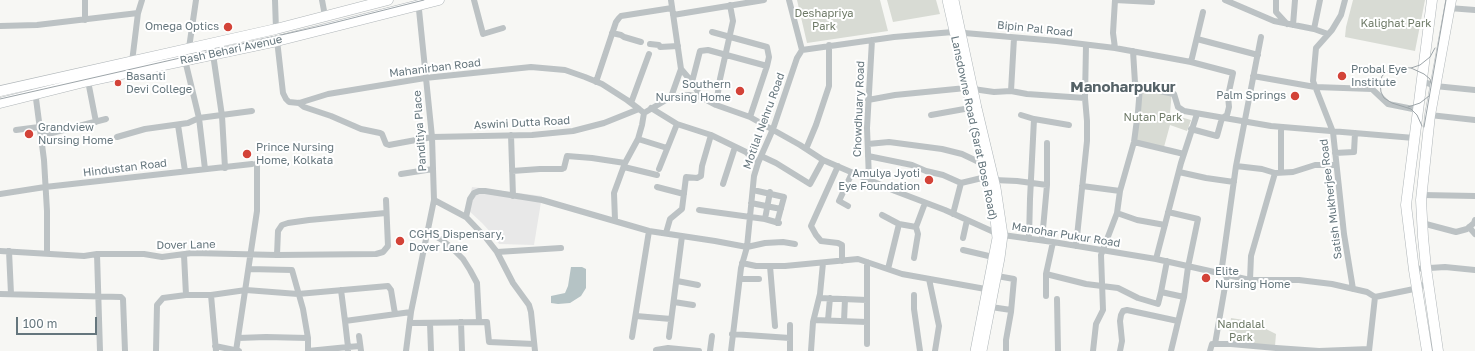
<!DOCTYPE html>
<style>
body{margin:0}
#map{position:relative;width:1475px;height:351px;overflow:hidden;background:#f7f7f4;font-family:"Golos Text",sans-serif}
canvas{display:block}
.scale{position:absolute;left:16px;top:317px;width:81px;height:18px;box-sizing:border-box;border:2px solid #65767d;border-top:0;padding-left:5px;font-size:12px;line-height:14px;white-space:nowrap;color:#65767d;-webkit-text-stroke:3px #fff;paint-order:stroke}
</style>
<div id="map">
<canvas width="1475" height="351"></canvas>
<div class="scale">100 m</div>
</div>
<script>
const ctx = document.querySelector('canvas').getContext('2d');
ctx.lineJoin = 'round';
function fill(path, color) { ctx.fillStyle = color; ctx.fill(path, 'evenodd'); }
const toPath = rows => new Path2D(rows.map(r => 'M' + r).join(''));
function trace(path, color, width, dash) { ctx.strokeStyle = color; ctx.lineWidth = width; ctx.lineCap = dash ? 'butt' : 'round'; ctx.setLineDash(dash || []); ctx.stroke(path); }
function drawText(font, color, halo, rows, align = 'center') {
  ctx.font = font + ' "Golos Text",sans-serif'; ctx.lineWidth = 4; ctx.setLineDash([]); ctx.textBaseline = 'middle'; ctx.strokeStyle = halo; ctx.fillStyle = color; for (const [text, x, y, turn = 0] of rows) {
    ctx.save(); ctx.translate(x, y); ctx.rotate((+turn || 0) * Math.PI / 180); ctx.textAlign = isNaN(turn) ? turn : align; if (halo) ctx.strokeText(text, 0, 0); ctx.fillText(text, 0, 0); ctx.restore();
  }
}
fill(toPath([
 [472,187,542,196,534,245,499,244,495,237,482,223,467,209]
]), '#e8e8e8');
fill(toPath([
 [797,0,880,0,888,31,807,43],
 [887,0,936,0,940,14,893,22],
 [1353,0,1425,0,1415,51,1345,37,1346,27],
 [1139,86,1172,90,1170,114,1191,120,1187,131,1170,125,1164,147,1134,143],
 [1231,318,1250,321,1276,334,1275,346,1228,342]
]), '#d8dbd4');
fill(toPath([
 [571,267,582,267,586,269,586,288,581,296,570,303,558,304,551,303,551,296,565,293,568,286]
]), '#b5c3c5');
const secondary = toPath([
 [947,0,994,209,997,238,975,351],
 [954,0,977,108,996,188,1003,235,1000,258,982,351]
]);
const primary = toPath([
 [0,91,276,29,388,0],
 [0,103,88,81,277,41,439,0],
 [1427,351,1414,270,1406,205,1432,0],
 [1438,351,1426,268,1423,237,1421,200,1430,115,1451,0]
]);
trace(secondary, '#afb6b9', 10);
trace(primary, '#b0b6b9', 11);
trace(toPath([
 [275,0,276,30],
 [322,0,325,16],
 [474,0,483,34,503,28],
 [789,0,802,50],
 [1115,0,1113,33,1115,48],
 [1115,0,1152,2],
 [1225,0,1274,21,1314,29,1328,34],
 [1276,0,1276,12,1287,24],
 [1345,0,1341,15,1332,30,1316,48,1313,81,1333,132,1344,234,1353,289],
 [1449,8,1475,10],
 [673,15,764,0],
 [85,20,85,0],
 [1293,25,1295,0],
 [0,26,37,25,138,13],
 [1314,29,1320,0],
 [612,33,621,35,624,37,641,42],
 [1197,39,1258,55],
 [277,40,283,93,286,99,289,102,299,103,328,94,425,78,531,67,565,70,585,77,602,84,627,100,639,109],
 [650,44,659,45,660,47,678,46],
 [189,48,196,0],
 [1133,51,1135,83,1140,87,1174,94,1178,107,1184,111,1271,126,1414,138],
 [213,54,222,116,225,168],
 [185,60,199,118,205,169],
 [132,62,138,13,142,0],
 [1191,62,1203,12],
 [681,69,692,82,701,97],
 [1253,76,1315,87,1372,89,1388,104,1418,110],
 [88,81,96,122],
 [1422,81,1435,86,1475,90],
 [596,82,616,22,619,18,621,16,672,8],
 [692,82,700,51,708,50,767,66,769,57,767,47,712,32],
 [35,91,44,160,47,211,47,253],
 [1011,91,1014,38],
 [671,97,689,95,701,97,716,105,750,117,800,145,823,160,895,191,945,210,996,233,1003,235,1053,242,1156,259,1250,280,1299,280,1332,284,1367,292,1375,297,1414,289,1417,285,1429,286],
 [868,100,895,95,966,88,994,92,1011,91,1027,94,1085,98],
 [299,103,304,107,331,116,361,129,380,133,382,134,386,144,389,145,432,137,532,135,573,131,604,123,639,109,644,113,671,97,681,69,671,0],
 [631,103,649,54],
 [716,105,720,79,733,21,730,5],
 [651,108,677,124,711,135,746,152,758,163],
 [931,115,970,108],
 [1021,115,1034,119,1069,125],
 [1430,115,1475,120],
 [750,117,767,66],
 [178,125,185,171],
 [16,130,39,127],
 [511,135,513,196],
 [40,136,106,119],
 [117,137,145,129,188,123,199,118,252,111],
 [638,139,667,148],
 [1134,142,1184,154],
 [868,144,889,142,942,149,962,154,983,164],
 [806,149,816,125,829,86,829,45],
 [1335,153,1354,152,1355,133],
 [761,156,776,163,810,184,823,160],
 [868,156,912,165,926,171,943,175,961,183],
 [838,166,811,226,816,235,821,241,838,243,842,245,842,261],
 [1236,166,1262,169,1275,173,1293,172,1315,165,1336,165],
 [624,167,657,175],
 [564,168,567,156,592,158,625,163],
 [659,169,677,124],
 [512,171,540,169,562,169],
 [1179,172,1206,178,1234,182],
 [1281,172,1281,127],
 [401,174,433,169],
 [869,179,867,128,872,40],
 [994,180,1017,181,1047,185],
 [723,184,735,147],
 [1082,186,1120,191,1134,142,1138,112,1140,87],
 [657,187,684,194],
 [753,190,784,197,777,223],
 [0,194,45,187,252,164],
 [1422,195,1475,196],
 [434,200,466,217,486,238,497,252,513,283,529,305,531,312,535,351],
 [751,203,781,209],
 [848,206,839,201,852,173],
 [699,210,765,219,779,223],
 [1168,212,1198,219,1188,267,1184,297,1171,351],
 [1117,213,1137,220,1165,225],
 [953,214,961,183,986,177],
 [882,215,899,224],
 [466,217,470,199,474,193,479,191,485,191,542,200,649,231,715,241,747,247,765,243,783,242,795,244],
 [765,219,770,192],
 [615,220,614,193,625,163,638,139,642,125,644,113],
 [1422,223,1456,232,1467,229,1474,223,1475,220],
 [1469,227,1475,234],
 [428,232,442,240,452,248,463,259,470,270,477,283,479,321],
 [666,233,670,219,682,209,686,177,697,178,701,176,702,166,711,135],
 [963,238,967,220],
 [1029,239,1030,199,1034,119],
 [1042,240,1047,185,1047,143],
 [1076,246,1087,141,1087,121,1085,98,1086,45],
 [963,250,993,257],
 [0,251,84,256,97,254,144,254,162,257,192,253,277,255,376,254,383,252,388,246,386,200],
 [9,251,11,294],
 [497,252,561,248],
 [97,254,100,351],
 [184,255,186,295,211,295,216,351],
 [277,255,278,231,282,225,288,223,309,220,386,213],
 [914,258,918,234,916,227],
 [1156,259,1181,163,1197,114],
 [742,263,756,266,785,266,858,259,902,274,991,290],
 [770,266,775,326],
 [249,269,292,270,303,309,308,338,308,351],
 [888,269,899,224,916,227,925,203],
 [1414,269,1445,267,1475,270],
 [1046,274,1086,284,1118,288,1138,298,1158,304,1161,292,1184,297],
 [1221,274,1236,166,1261,37],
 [997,276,1014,279,1011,312,1006,340,1006,351],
 [740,279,759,279],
 [929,279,939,326,935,351],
 [1250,280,1251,256,1275,173],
 [677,281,698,285],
 [341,290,345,321,411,312],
 [1161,292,1167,261],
 [0,294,121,297,123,299,125,351],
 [211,295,246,290,298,294,388,286,391,290,395,314],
 [914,295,914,309,920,351],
 [1046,296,1046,274,1053,242],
 [819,298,867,300],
 [1057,299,1058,351],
 [674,302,693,305],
 [991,307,1011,310],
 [636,316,671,319],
 [814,320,867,322],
 [828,320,830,298],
 [844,321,845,299],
 [461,322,462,351],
 [410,323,487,322,489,342,534,344],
 [430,323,431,351],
 [790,325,790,351],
 [732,334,790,338],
 [359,336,361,351],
 [632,337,649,231],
 [669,337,682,236],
 [238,338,266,337,308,338],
 [867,344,867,262],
 [1215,344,1227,275],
 [215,346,239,351],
 [656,350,668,348,699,351],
 [156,351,157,305,163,298,186,295],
 [236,351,257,211,257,163],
 [308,351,348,347,345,321],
 [348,351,348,347,360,346],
 [406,351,411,312,434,200,432,137,418,0],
 [710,351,712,336],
 [731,351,741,268,747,247,754,176,758,163,773,129,797,58,802,50,894,37,953,32,1057,41,1115,48,1191,62,1233,73,1228,96,1229,107,1227,115,1222,118,1217,136,1191,129],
 [811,351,813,322,820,294,823,263],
 [1093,351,1096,324,1103,310,1101,255,1117,213,1120,191],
 [1120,351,1122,341,1120,321,1121,315,1123,311,1127,310,1178,321],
 [1210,351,1212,344,1231,344,1276,348,1319,351,1369,349],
 [1369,351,1375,297]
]), '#bcc2c4', 6);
trace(secondary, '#fff', 9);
trace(primary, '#fff', 10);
trace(toPath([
 [1411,68,1424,74,1430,79,1431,83],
 [0,99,325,25,424,0],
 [1408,107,1420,103,1429,96],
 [1422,126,1417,115,1411,109,1392,103,1384,98,1381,92,1380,83,1382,76,1389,70,1397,67,1411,68,1420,65,1430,57,1435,48],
 [1424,127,1446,0]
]), '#9da5a9', 1);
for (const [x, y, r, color] of [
 [228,27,5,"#d34338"],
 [1342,76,5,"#d34338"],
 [118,83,4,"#d34338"],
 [740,91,5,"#d34338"],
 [1295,96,5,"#d34338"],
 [29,134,5,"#d34338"],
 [247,154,5,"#d34338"],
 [929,180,5,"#d34338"],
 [400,241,5,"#d34338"],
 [1206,278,5,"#d34338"]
]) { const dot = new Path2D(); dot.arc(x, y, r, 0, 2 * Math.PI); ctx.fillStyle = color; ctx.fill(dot); trace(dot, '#fff', 1.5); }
drawText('11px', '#6e7a67', '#fff', [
 ["Deshapriya",824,14],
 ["Park",824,27],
 ["Kalighat Park",1396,24],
 ["Nutan Park",1153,118],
 ["Nandalal",1241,325],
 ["Park",1241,338]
]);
drawText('11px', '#65767d', '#fff', [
 ["Omega Optics",219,27,"right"],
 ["Probal Eye",1351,70],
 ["Institute",1351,83],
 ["Basanti",126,77],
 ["Devi College",126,90],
 ["Southern",731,85,"right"],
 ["Nursing Home",731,98,"right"],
 ["Palm Springs",1286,96,"right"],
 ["Grandview",38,128],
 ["Nursing Home",38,141],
 ["Prince Nursing",256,148],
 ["Home, Kolkata",256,161],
 ["Amulya Jyoti",920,174,"right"],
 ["Eye Foundation",920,187,"right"],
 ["CGHS Dispensary,",409,235],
 ["Dover Lane",409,248],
 ["Elite",1215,272],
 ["Nursing Home",1215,285]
], 'left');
drawText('11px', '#65767d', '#fff', [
 ["Bipin Pal Road",1035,29,6],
 ["Rash Behari Avenue",231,50,-12],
 ["Mahanirban Road",435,68,-7],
 ["Chowdhuary Road",859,109,-88],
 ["Motilal Nehru Road",764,121,-70],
 ["Aswini Dutta Road",522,123,-3],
 ["Lansdowne Road (Sarat Bose Road)",974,128,78],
 ["Panditiya Place",420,131,-94],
 ["Hindustan Road",125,168,-7],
 ["Satish Mukherjee Road",1331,199,-97],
 ["Manohar Pukur Road",1066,235,9],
 ["Dover Lane",186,245,-1]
]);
drawText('bold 15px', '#566368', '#fff', [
 ["Manoharpukur",1123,87]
]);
</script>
